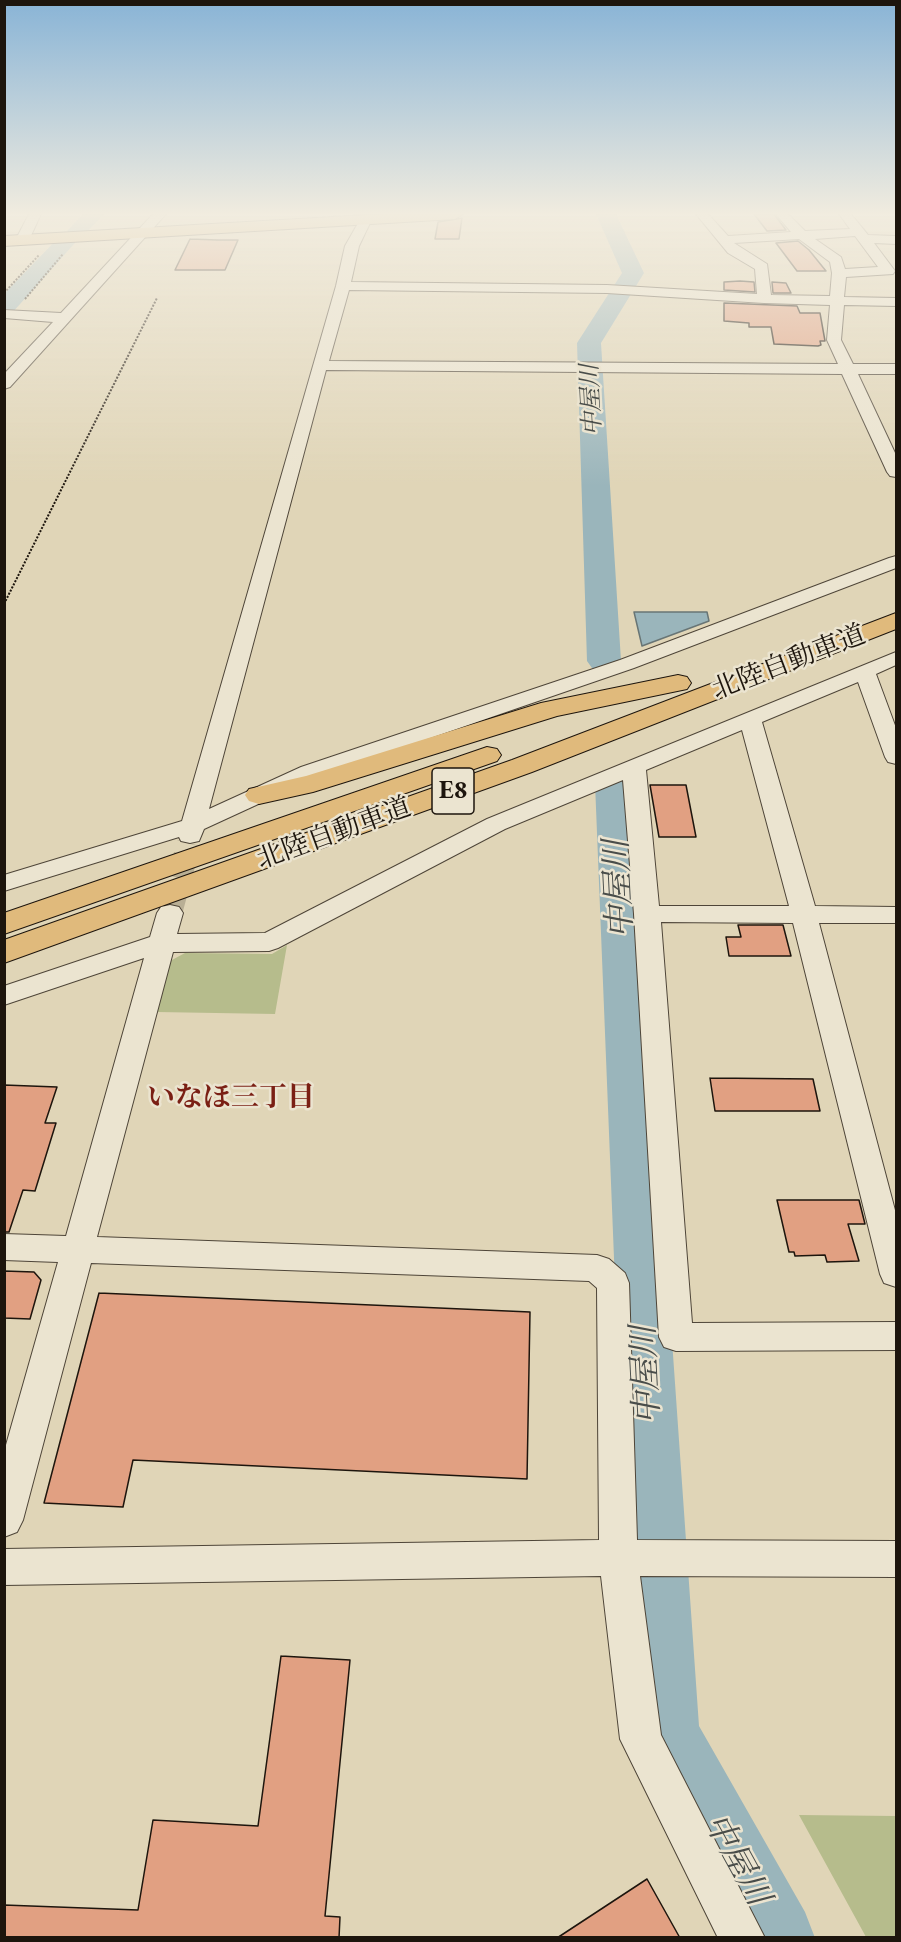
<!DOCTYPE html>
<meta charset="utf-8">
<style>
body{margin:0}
#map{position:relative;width:901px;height:1942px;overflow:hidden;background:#e0d5b7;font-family:"EB Garamond",serif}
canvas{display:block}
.frame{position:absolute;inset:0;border:6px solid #1d150d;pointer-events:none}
</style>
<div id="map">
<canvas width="901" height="1942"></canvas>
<div class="frame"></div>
</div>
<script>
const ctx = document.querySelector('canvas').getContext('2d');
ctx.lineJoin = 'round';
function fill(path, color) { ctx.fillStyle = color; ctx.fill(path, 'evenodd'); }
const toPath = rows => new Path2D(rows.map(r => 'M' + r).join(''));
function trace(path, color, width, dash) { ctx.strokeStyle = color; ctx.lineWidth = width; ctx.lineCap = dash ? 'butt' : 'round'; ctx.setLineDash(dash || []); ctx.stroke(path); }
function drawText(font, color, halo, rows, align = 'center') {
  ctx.font = font + ' "EB Garamond","Noto Serif JP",serif'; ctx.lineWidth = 5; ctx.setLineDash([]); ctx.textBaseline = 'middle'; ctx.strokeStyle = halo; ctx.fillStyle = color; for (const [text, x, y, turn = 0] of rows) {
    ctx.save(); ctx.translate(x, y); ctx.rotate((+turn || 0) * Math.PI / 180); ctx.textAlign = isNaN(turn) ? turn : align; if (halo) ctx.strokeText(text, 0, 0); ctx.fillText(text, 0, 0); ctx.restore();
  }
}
fill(toPath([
 [287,945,275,1014,157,1012,170,961,185,953,272,954],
 [799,1815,896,1816,896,1937,866,1937]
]), '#b6bc8c');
const water = toPath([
 [634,612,707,612,709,621,642,646,634,612]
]);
fill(water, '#9ab5bb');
trace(water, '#687575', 1.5);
fill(toPath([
 [83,214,104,214,84,235,75,237,77,240,74,244,12,313,4,315,4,294,60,236,69,234,67,231,83,214],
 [596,214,616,214,644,273,601,343,621,661,616,668,604,671,592,668,587,661,577,343,622,273,596,214],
 [614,772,627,775,633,783,699,1726,805,1912,815,1938,739,1938,642,1757,633,1733,595,783,601,775,614,772]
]), '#9ab5bb');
const building = toPath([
 [754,214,774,214,786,230,767,231,754,214],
 [462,218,459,239,435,239,438,222,462,218],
 [190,239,218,240,238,240,225,270,175,270,190,239],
 [798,241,809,250,826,271,797,271,776,243,798,241],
 [740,281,754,282,755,292,724,290,724,282,740,281],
 [772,282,786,283,791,293,773,293,772,282],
 [724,303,797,306,800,313,820,313,825,341,820,341,821,345,818,346,774,344,771,327,749,327,749,323,724,321,724,303],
 [650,785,686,785,696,837,659,837,650,785],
 [738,925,783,925,791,956,729,956,726,937,741,937,738,925],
 [710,1078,813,1079,820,1111,715,1111,710,1078],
 [4,1085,57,1087,45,1123,56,1123,35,1191,23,1190,9,1232,4,1232,4,1085],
 [777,1200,859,1200,865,1224,848,1224,859,1261,827,1262,825,1255,795,1256,794,1252,789,1252,777,1200],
 [4,1271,34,1272,41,1280,30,1319,4,1318,4,1271],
 [99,1293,530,1312,527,1479,133,1460,123,1507,44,1503,99,1293],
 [281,1656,350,1660,325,1916,340,1917,339,1938,4,1938,4,1905,138,1910,153,1820,258,1826,281,1656],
 [647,1879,680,1938,557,1938,647,1879]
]);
fill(building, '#e1a082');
trace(building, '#1d150d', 1.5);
trace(toPath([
 [170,913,189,843]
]), '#b9af95', 24, [24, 12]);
const minor = toPath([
 [29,214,41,214,28,242,18,242,16,239,29,214],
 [153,214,166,214,10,387,4,389,4,374,53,322,4,318,4,310,61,313,153,214],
 [696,214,708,214,728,236,791,232,776,214,788,214,805,231,850,229,839,214,851,214,868,235,896,236,896,244,874,243,895,271,893,274,846,277,844,297,896,298,896,306,844,305,841,340,853,364,896,364,896,374,858,374,896,455,896,477,890,476,887,472,842,374,326,370,209,809,301,767,620,660,889,558,896,556,896,568,634,668,317,777,204,829,199,841,190,843,181,841,179,837,4,891,4,875,182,821,336,286,345,246,361,218,365,217,371,221,359,246,351,282,607,285,757,294,755,269,728,253,696,214],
 [855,236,878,267,845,269,841,257,815,239,855,236],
 [799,239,830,262,832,273,830,296,771,295,767,264,734,243,799,239],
 [349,290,607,293,764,303,830,305,827,340,838,364,329,361,349,290],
 [896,652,896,665,876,674,896,728,896,764,888,762,885,757,858,682,762,722,815,906,896,907,896,923,819,923,896,1214,896,1287,884,1283,880,1274,793,923,661,922,692,1323,896,1322,896,1350,676,1351,664,1347,659,1337,634,914,623,780,505,829,278,948,269,951,173,952,97,1237,597,1255,609,1259,625,1273,629,1283,637,1540,896,1541,896,1577,640,1576,661,1735,765,1938,718,1938,620,1739,601,1576,4,1585,4,1549,599,1540,597,1288,589,1281,91,1263,23,1520,17,1532,4,1537,4,1452,58,1262,4,1260,4,1234,66,1236,144,958,4,1005,4,986,150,937,157,913,161,907,170,905,179,907,183,913,177,934,265,933,487,819,896,652],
 [742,730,789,906,659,906,646,770,742,730]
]);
const major = toPath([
 [384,214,463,214,455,219,4,246,4,236,384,214]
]);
const highway = toPath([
 [896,613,896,629,532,772,4,963,4,940,512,760,896,613],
 [678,675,687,677,691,683,687,689,557,716,313,792,259,804,249,801,245,795,249,789,306,776,541,703,678,675],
 [487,747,497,749,501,755,497,761,4,934,4,913,487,747]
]);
trace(minor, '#4e4538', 2);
trace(major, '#1d150d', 2);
trace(highway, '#1d150d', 2);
trace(toPath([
 [4,293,39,255],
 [25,299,63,254],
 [4,604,157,298]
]), '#1d150d', 2, [2, 1.5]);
fill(minor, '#ebe4d0');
fill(major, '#e0ba7c');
fill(highway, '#e0ba7c');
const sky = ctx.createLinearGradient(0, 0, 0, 486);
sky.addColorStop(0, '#89b4d6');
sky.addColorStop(0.44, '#f1ecdf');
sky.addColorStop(1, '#f1ecdf00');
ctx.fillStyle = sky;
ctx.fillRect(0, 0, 901, 486);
drawText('italic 24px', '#494d4a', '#ebe4d0', [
 ["中屋川",592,400,-93]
]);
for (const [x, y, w] of [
 [453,791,42]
]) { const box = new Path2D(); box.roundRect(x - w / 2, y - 23, w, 46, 4.5); ctx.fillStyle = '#ebe4d0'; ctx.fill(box); trace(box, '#1d150d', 1.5); }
drawText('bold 26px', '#1d150d', null, [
 ["E8",453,791]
]);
drawText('27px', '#1d150d', '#ebe4d0', [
 ["北陸自動車道",789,663,-21],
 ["北陸自動車道",334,834,-20]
]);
drawText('bold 28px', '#7a1f14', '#ebe4d0', [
 ["いなほ三丁目",231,1098]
]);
drawText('italic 33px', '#494d4a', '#ebe4d0', [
 ["中屋川",620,889,-93],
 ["中屋川",647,1375,-93],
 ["中屋川",736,1860,61]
]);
</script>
